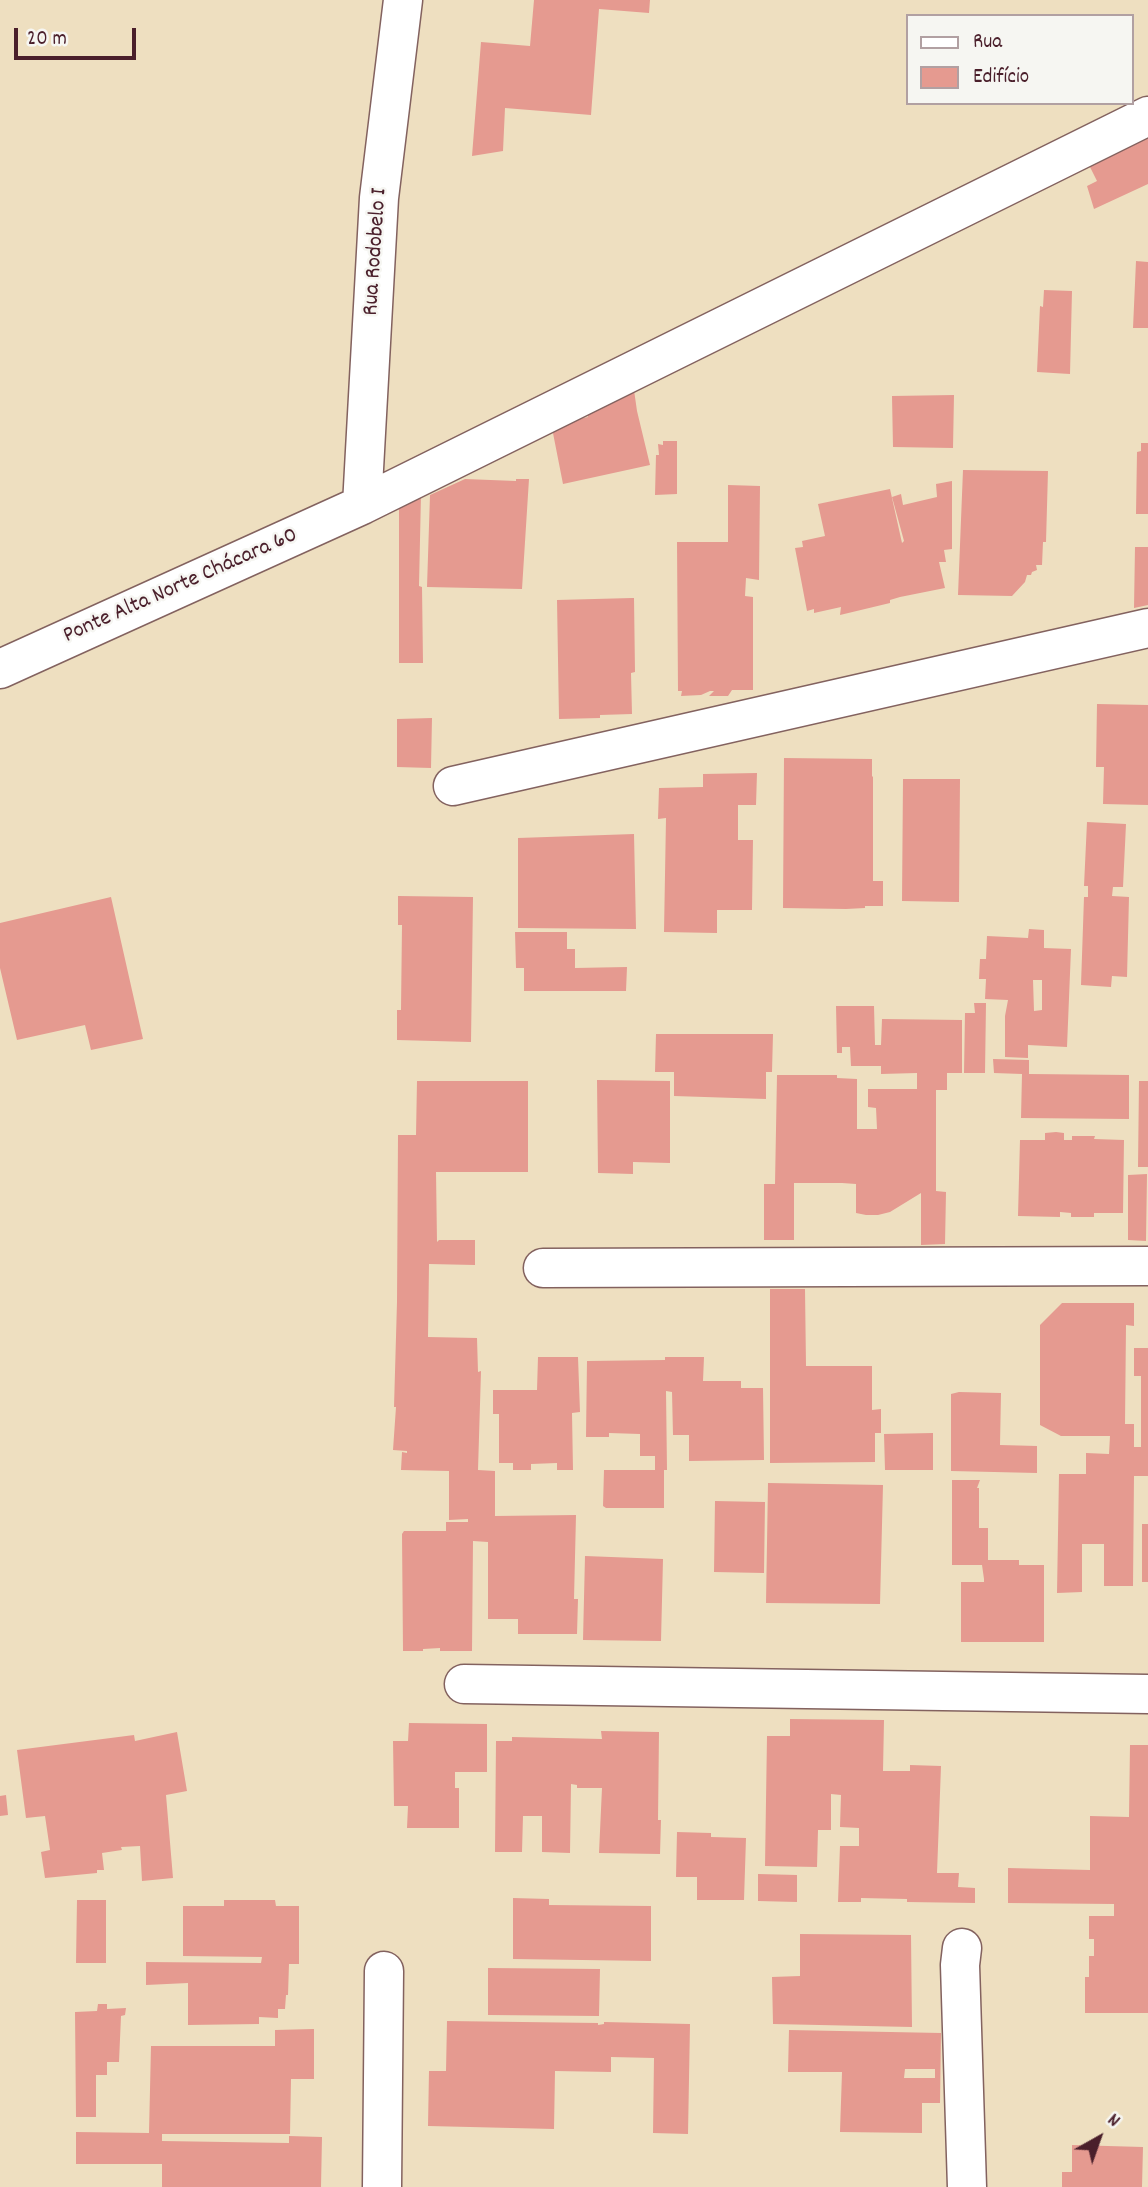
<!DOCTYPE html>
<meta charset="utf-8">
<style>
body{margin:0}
#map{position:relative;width:1148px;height:2187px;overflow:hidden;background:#eedfc0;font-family:Dekko,sans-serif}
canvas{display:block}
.legend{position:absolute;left:906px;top:14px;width:228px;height:91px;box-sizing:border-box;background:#f6f6f2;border:2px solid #b1a0a2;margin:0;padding:9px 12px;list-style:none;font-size:21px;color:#4a1f2b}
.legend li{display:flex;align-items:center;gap:14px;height:35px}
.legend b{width:35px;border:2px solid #b1a0a2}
.north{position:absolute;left:1064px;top:2103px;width:70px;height:70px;-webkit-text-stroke:5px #f6f6f2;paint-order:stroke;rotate:40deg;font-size:19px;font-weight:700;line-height:28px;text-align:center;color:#4a1f2b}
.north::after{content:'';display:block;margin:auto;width:24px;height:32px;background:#4a1f2b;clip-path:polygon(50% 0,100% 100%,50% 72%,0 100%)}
.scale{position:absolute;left:14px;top:28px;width:122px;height:32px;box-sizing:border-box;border:4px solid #4a1f2b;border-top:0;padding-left:9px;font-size:21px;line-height:24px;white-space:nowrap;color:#4a1f2b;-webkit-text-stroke:5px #f6f6f2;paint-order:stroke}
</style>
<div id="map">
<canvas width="1148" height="2187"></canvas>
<ul class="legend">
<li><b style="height:9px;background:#fff"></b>Rua</li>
<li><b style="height:19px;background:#e59a90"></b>Edifício</li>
</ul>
<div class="north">N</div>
<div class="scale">20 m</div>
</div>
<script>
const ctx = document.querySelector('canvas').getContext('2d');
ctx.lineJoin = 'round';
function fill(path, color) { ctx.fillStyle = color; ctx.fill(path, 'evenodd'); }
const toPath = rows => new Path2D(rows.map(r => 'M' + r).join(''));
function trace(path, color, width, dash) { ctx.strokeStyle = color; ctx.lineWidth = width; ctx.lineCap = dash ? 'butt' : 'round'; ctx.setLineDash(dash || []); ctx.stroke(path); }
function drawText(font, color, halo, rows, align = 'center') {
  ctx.font = font + ' Dekko,sans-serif'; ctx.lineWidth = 5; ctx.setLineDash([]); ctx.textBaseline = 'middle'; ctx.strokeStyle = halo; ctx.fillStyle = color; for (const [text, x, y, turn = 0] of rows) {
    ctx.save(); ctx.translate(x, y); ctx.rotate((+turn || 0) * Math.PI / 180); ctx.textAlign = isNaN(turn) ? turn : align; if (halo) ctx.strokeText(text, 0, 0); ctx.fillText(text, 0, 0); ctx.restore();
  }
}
fill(toPath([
 [534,0,650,0,649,13,599,9,591,115,505,108,503,151,472,156,481,42,530,46],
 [1148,137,1148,184,1094,209,1087,186,1097,181,1089,165],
 [1136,261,1148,262,1148,328,1133,328],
 [1044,290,1072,291,1070,374,1037,372,1040,306,1043,307],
 [634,390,637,411,650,465,563,484,552,428,569,424,570,421,588,417,587,414],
 [954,395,953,448,893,447,892,396],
 [663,441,677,441,677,494,655,495,656,455,659,455,658,444,663,445],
 [1141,443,1148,443,1148,514,1136,514,1137,452,1141,451],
 [963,470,1048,471,1046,542,1043,542,1042,565,1036,565,1037,570,1032,572,1031,575,1027,575,1025,582,1012,596,958,595],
 [465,479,516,481,516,479,529,479,522,589,427,587,430,495],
 [952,481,952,549,944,550,946,562,939,562,945,588,900,597,890,600,890,603,840,615,841,607,814,613,814,609,807,611,795,548,803,547,802,541,825,536,818,504,890,489,902,543,904,541,892,497,901,494,903,505,937,497,936,484],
 [728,485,760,486,759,580,746,578,745,596,753,597,753,690,732,690,728,696,709,696,714,691,710,691,701,695,681,696,682,691,678,691,677,542,728,542],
 [421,494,419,586,422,587,423,663,399,663,399,504],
 [1135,547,1148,547,1148,605,1134,608],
 [632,598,634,598,635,672,631,673,632,714,600,715,600,718,559,719,557,600],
 [1097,704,1148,705,1148,805,1103,804,1104,767,1096,767],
 [432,718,431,768,397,767,397,719],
 [784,758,872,759,872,777,873,776,873,881,883,881,883,906,865,906,865,908,846,909,783,908],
 [757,773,756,805,738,805,738,840,753,840,752,910,717,910,717,933,664,932,666,818,658,819,659,788,703,787,703,774],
 [903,779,960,779,959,902,902,901],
 [1087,822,1126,824,1123,887,1113,887,1112,896,1129,897,1127,977,1112,976,1111,987,1081,985,1084,897,1088,897,1088,886,1084,886],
 [634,834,636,929,518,928,518,838],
 [398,896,473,897,471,1042,397,1040,397,1010,401,1010,402,925,398,925],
 [111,897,143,1039,91,1050,85,1025,17,1040,0,968,0,923],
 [1029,929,1044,930,1044,948,1071,949,1067,1047,1028,1045,1028,1058,1005,1057,1005,1016,1008,1000,985,999,986,979,979,979,980,959,986,959,987,936,1028,938],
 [1033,980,1042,980,1042,1010,1034,1011],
 [515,932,567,932,567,949,575,949,575,968,627,967,626,991,524,991,524,968,516,968],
 [974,1003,986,1003,985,1073,964,1073,965,1013,975,1013],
 [836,1006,874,1006,875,1045,881,1045,882,1019,962,1020,962,1073,947,1073,947,1090,936,1090,936,1191,946,1192,945,1244,921,1245,921,1193,890,1212,878,1215,866,1215,856,1213,856,1184,842,1183,794,1183,794,1240,764,1240,764,1184,775,1184,777,1075,837,1075,837,1078,857,1079,857,1129,877,1129,876,1108,868,1107,868,1089,917,1089,917,1073,881,1074,881,1066,851,1066,850,1047,842,1047,842,1053,837,1053],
 [656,1034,773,1034,772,1072,766,1072,766,1099,674,1096,674,1072,655,1072],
 [993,1059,1029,1060,1029,1074,1129,1075,1129,1119,1021,1118,1022,1074,994,1073],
 [597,1080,670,1081,670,1163,633,1162,633,1174,598,1173],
 [417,1081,528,1081,528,1172,436,1172,437,1242,439,1240,475,1240,475,1265,429,1264,428,1337,477,1338,478,1372,481,1371,478,1470,495,1471,495,1516,576,1515,574,1599,578,1599,577,1634,518,1634,518,1619,488,1619,488,1542,473,1541,472,1651,440,1651,440,1648,423,1649,423,1651,403,1651,402,1534,404,1531,446,1531,446,1522,468,1522,468,1519,449,1520,449,1471,401,1470,402,1452,407,1453,407,1451,393,1450,396,1407,394,1407,397,1302,398,1135,416,1135],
 [1139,1081,1148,1081,1148,1167,1138,1167],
 [1056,1132,1064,1133,1064,1140,1072,1140,1072,1136,1095,1136,1094,1139,1124,1140,1123,1213,1094,1213,1094,1217,1071,1217,1071,1213,1060,1212,1060,1217,1018,1216,1020,1140,1045,1140,1045,1133],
 [1147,1174,1146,1241,1128,1240,1128,1175],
 [770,1289,805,1289,806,1366,872,1366,872,1410,881,1409,881,1433,875,1433,875,1462,770,1463],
 [1062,1303,1134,1303,1134,1326,1126,1325,1125,1424,1134,1424,1134,1447,1141,1447,1141,1376,1134,1376,1134,1348,1148,1348,1148,1476,1134,1476,1133,1586,1104,1586,1104,1544,1082,1544,1082,1592,1057,1593,1059,1474,1086,1474,1086,1453,1109,1454,1110,1436,1061,1436,1040,1425,1040,1325],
 [538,1357,578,1357,580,1412,572,1413,573,1470,557,1470,557,1463,531,1464,531,1470,513,1470,513,1463,499,1463,499,1414,493,1414,493,1390,537,1390],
 [665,1357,704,1357,703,1381,741,1381,741,1388,763,1388,764,1460,689,1461,689,1435,673,1435,672,1392,666,1391,667,1470,664,1470,664,1508,606,1508,603,1506,604,1470,655,1470,655,1456,640,1456,640,1434,609,1433,609,1437,586,1437,587,1361,665,1360],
 [959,1392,1001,1393,1000,1445,1037,1446,1037,1473,951,1471,951,1394],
 [933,1433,933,1470,885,1470,884,1434],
 [952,1480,980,1480,977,1488,979,1488,979,1528,988,1528,988,1560,1019,1560,1019,1565,1044,1565,1044,1642,961,1642,961,1582,984,1582,984,1579,982,1565,952,1565],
 [768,1483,883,1485,880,1604,766,1603],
 [715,1501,765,1502,764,1573,714,1572],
 [1142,1524,1148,1524,1148,1582,1142,1582],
 [585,1556,663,1559,661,1641,583,1640],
 [790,1719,884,1720,883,1771,910,1771,910,1765,941,1766,937,1873,959,1873,958,1887,975,1888,975,1903,907,1902,907,1899,861,1898,861,1902,838,1902,840,1846,859,1846,859,1828,840,1827,841,1795,831,1794,831,1830,818,1830,817,1867,765,1866,767,1736,790,1736],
 [409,1723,487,1724,487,1772,455,1772,455,1788,459,1788,459,1828,407,1828,408,1806,394,1806,393,1741,408,1741],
 [601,1731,659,1732,658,1820,661,1820,660,1854,599,1853,602,1788,577,1788,577,1785,571,1784,570,1853,542,1852,542,1816,523,1816,522,1852,495,1852,496,1741,512,1741,512,1737,602,1739],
 [177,1732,187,1791,166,1795,173,1878,142,1881,140,1846,121,1847,122,1850,102,1853,104,1870,97,1870,97,1873,45,1878,41,1852,50,1850,45,1816,26,1818,17,1750,134,1735,135,1741],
 [1130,1745,1148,1745,1148,2013,1085,2013,1085,1977,1089,1977,1089,1956,1094,1956,1094,1939,1089,1939,1089,1916,1114,1916,1114,1904,1008,1903,1008,1868,1090,1870,1090,1816,1129,1817],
 [6,1795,8,1815,0,1816,0,1796],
 [677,1832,711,1833,711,1837,746,1838,744,1900,697,1900,697,1877,676,1877],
 [758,1874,797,1875,797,1902,758,1901],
 [513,1898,549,1899,549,1905,651,1906,651,1961,513,1959],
 [77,1900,106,1900,106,1963,76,1963],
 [224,1900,275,1900,276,1906,299,1906,299,1964,289,1964,288,1995,286,1995,285,2009,278,2009,278,2018,259,2017,259,2024,188,2025,188,1983,146,1985,146,1962,261,1963,262,1957,183,1956,183,1906,224,1906],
 [800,1934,911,1935,912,2027,773,2024,772,1977,800,1976],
 [488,1968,600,1969,599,2016,488,2015],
 [98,2004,107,2004,107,2009,126,2008,125,2015,121,2016,119,2062,107,2062,107,2075,96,2075,96,2117,76,2117,75,2012,97,2011],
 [447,2021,598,2023,598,2025,604,2024,604,2022,690,2024,688,2134,653,2133,654,2058,611,2057,611,2072,555,2071,554,2129,428,2126,429,2071,446,2071],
 [314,2029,314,2079,291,2079,290,2134,162,2134,162,2141,289,2143,289,2136,322,2137,321,2187,162,2187,162,2164,76,2164,76,2132,149,2133,151,2046,275,2046,275,2030],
 [789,2030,941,2033,940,2103,922,2103,922,2133,840,2132,842,2072,788,2072],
 [905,2069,935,2069,935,2078,904,2078],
 [1072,2145,1143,2147,1142,2187,1062,2187,1062,2172,1072,2172]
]), '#e59a90');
const minor = toPath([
 [362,505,379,198,403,0],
 [0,669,362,505,1148,116],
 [453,786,1148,628],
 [543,1268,1148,1266],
 [464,1684,1148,1694],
 [962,1948,960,1965,967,2187],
 [382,2187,384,1971]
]);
trace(minor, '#83625f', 41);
trace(minor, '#fff', 38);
drawText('23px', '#4a1f2b', '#f6f6f2', [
 ["Rua Rodobelo I",377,252,-86],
 ["Ponte Alta Norte Chácara 60",181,587,-24]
]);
</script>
